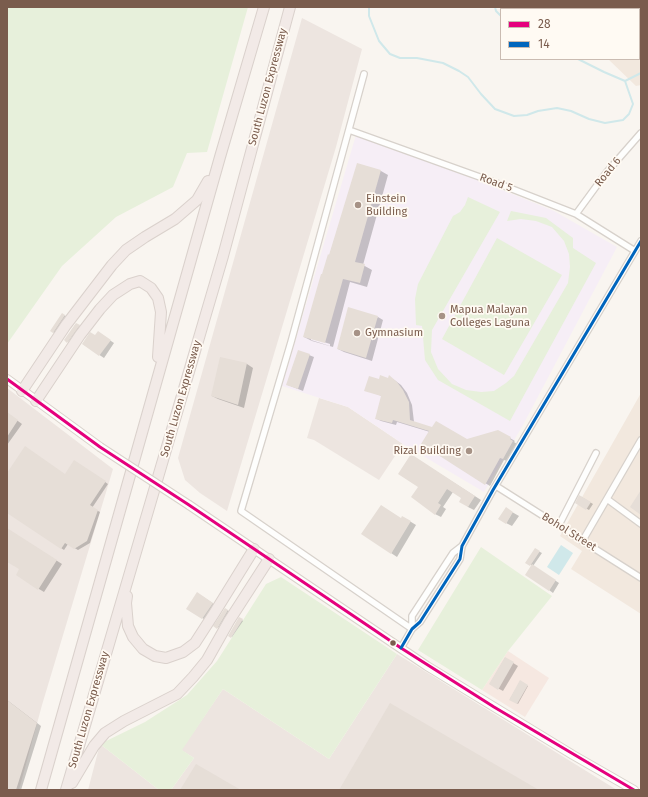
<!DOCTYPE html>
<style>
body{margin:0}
#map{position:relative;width:648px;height:797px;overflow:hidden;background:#f9f5f0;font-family:"Fira Sans",sans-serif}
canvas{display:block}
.frame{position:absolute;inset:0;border:8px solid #7a5c4d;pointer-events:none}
.legend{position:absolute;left:500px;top:8px;width:140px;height:52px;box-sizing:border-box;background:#fffaf3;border:1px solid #cabbb1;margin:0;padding:5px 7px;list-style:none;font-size:12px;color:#7a5c4d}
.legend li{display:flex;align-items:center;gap:8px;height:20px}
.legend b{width:20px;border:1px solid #cabbb1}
</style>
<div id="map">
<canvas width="648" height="797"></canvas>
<div class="frame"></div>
<ul class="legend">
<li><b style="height:5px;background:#e5007d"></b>28</li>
<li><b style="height:5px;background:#0065bd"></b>14</li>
</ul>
</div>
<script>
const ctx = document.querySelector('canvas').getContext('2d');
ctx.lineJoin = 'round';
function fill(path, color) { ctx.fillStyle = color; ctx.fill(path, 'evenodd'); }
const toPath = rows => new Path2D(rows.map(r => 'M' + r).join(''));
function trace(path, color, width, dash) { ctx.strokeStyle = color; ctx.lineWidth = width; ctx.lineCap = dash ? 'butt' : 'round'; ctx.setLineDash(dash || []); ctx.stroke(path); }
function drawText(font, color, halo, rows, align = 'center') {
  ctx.font = font + ' "Fira Sans",sans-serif'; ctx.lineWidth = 3.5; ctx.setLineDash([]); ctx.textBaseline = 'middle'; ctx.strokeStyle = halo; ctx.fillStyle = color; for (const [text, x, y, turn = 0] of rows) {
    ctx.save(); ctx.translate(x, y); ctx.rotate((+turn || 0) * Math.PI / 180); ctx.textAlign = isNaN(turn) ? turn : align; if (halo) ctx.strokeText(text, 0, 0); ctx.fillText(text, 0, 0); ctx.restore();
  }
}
fill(toPath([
 [551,7,641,7,641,85,636,86,608,59,639,59,639,9,554,9],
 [641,393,641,614,571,569,582,551,560,536]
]), '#f2e8de');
fill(toPath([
 [508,651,549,678,525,717,482,690]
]), '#f6e8e1');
fill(toPath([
 [302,18,362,49,336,147,227,511,200,493,185,480,178,458],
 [7,388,113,469,42,705,19,790,7,790],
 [319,398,348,407,403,444,379,480,314,440,307,438],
 [397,654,617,790,171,790,194,758,181,750,223,689,329,759],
 [100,744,159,790,88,790]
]), '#ede5e0');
fill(toPath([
 [356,135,490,185,554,211,617,247,523,425,484,492,403,444,348,407,282,386]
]), '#f6eef6');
fill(toPath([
 [7,7,248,7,207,152,187,153,173,187,116,217,62,266,7,344],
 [468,197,500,212,432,330,431,352,438,369,452,384,466,390,481,392,494,391,506,383,514,376,568,283,570,267,569,254,564,241,552,227,536,221,521,219,507,221,511,211,546,218,573,238,573,248,596,263,510,421,438,380,425,360,422,326,416,325,415,299,418,284,453,216,460,212,465,205],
 [497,238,562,275,504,375,442,339],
 [481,547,552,596,508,651,482,690,418,650],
 [281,577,397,654,329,759,223,689,182,750,194,758,171,790,159,790,100,744,145,722,187,695,217,661,266,584]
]), '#e7f0db');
fill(toPath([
 [561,545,573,553,559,575,547,567]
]), '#d0e8ea');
fill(toPath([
 [358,164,381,171,388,175,363,265,372,270,367,287,350,282,333,347,312,341,304,337],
 [311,338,330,344,330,346,311,340],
 [63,315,66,316,54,333,52,331],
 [378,317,383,320,372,361,344,352,338,349],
 [76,324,80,326,68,342,65,340],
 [102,335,114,343,104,358,83,344,95,336],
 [309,355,314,357,303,391,288,385],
 [221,358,247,364,253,368,244,408,218,399,212,396],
 [393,379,401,385,407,393,412,405,414,422,466,440,498,431,515,441,514,442,517,444,507,461,504,460,490,486,422,444,430,432,397,422,396,425,381,421,377,419,382,396,365,390,379,380],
 [7,413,22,424,7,445],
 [417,459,481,500,474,510,468,507,462,498,453,492,443,507,446,509,441,517,435,514,419,487],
 [77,463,108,484,92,508,100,512,90,543,78,550,68,544,64,550,7,512,7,475,66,475],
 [580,496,593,504,589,510,576,503],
 [512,512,519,516,512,526,506,523],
 [403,517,416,525,397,557,391,553],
 [7,529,62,564,44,592,39,589,21,569,7,560],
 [536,550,542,553,533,566,559,583,553,593,549,590,532,566,527,562],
 [202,596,217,606,207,621,188,609],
 [225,609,229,611,218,628,215,626],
 [240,618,243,621,232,637,229,636],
 [505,658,518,666,503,691,490,684],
 [520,682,528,686,518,704,510,699],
 [7,700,41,726,21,790,7,790]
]), '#0003');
trace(toPath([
 [369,7,369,16,379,41,390,54,400,58,417,58,443,63,459,71,468,77,481,94,495,109,514,116,527,115,538,111,557,108,571,111,589,119,605,123,623,120,629,114,633,104,625,81,604,72,578,59],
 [495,7,496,11,501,16],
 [625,81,641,73]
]), '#d0e8ea', 2);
fill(toPath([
 [357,163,381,170,355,262,365,264,360,283,343,279,325,343,303,337,321,274,322,274,328,254,329,255],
 [348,307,378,316,366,358,337,349],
 [62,313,65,315,53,333,50,331],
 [76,323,80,325,67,343,64,340],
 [98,331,111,340,99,356,82,344,90,332,95,335],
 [298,350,310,354,298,389,286,385],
 [220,357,247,363,238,405,211,396],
 [380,375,388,378,389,375,397,382,403,390,409,402,410,420,432,427,436,421,467,439,498,430,511,437,510,439,513,441,503,459,500,458,485,485,421,444,429,431,393,420,392,423,375,419,381,396,364,391,369,376,379,379],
 [7,412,18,420,7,437],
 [25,446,65,474,74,460,106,481,90,505,98,510,87,541,74,549,65,543,61,549,7,513,7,473],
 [411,454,475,496,468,507,459,502,461,498,447,489,438,503,441,505,435,515,411,497,418,487,398,474],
 [641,490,641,515,630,507],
 [579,495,591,502,586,510,575,503],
 [381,505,401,518,402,516,411,521,391,554,361,534],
 [506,507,513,512,506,524,498,519],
 [7,528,57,560,38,590,16,575,19,569,7,562],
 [535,548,540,551,530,566,525,563],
 [532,564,556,580,549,591,525,575],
 [197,592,213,603,202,619,186,609],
 [225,608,228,610,217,629,213,626],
 [239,617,243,619,231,638,228,636],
 [505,657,514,662,498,690,489,684],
 [520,680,528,685,517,704,509,700],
 [7,700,37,723,16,790,7,790],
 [390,703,539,790,339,790],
 [196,764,241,790,180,790]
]), '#e6ded7');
const street = toPath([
 [588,7,590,9],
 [364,74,291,342,241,511,412,629],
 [349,130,502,185,576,214,635,251],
 [576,214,606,173,641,133],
 [496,486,641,578],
 [607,499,641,524],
 [559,525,596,453],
 [583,540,641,440],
 [412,629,412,616,453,553,462,546],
 [401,648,412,629,420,622,460,559,462,546,493,490,641,241]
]);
const secondary = toPath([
 [7,379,100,447],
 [189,505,427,666,573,755,634,790]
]);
const highway = toPath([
 [22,391,66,325,112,265,126,250,145,237,175,219,197,200,208,181],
 [36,401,80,335,100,309,113,295,130,284,140,281,151,288,158,298,161,312,158,357],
 [127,596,126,603,128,626,133,637,143,649,155,656,166,658,183,652,195,643,215,612,254,549],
 [72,783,94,746,105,733,124,721,177,694,193,677,207,660,229,621,269,559],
 [41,790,220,157,264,7],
 [66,790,223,256,290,7]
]);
trace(street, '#d7d1cb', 8);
trace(secondary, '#d9d2cb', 10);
trace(highway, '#dad1cc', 12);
trace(street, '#fefefd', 5.5);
trace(secondary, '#fefefd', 8);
trace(highway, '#f2eae7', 10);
const secondaryBridge = toPath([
 [100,447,189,505]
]);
trace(secondaryBridge, '#d9d2cb', 10, []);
trace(secondaryBridge, '#fefefd', 8);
trace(toPath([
 [7,379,100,447,189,505,401,648,494,707,634,790]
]), '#e5007d', 3);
trace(toPath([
 [401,648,412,629,420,622,460,559,462,546,493,490,641,241]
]), '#0065bd', 3);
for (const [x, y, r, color] of [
 [358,205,4,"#a69286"],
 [442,316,4,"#a69286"],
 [357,333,4,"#a69286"],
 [469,451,4,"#a69286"],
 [393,643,3.5,"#7a5c4d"]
]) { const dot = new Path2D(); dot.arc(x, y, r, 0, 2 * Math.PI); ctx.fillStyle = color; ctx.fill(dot); trace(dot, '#fffaf3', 1.5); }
drawText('11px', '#7a5c4d', '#fffaf3', [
 ["South Luzon Expressway",268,87,-75],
 ["Road 6",608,172,-51],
 ["Road 5",496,183,20],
 ["South Luzon Expressway",181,399,-74],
 ["Bohol Street",569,532,32],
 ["South Luzon Expressway",89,710,-74]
]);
drawText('11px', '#7a5c4d', '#fffaf3', [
 ["Einstein",366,199],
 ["Building",366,212],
 ["Mapua Malayan",450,310],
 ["Colleges Laguna",450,323],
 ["Gymnasium",365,333],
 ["Rizal Building",461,451,"right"]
], 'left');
</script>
